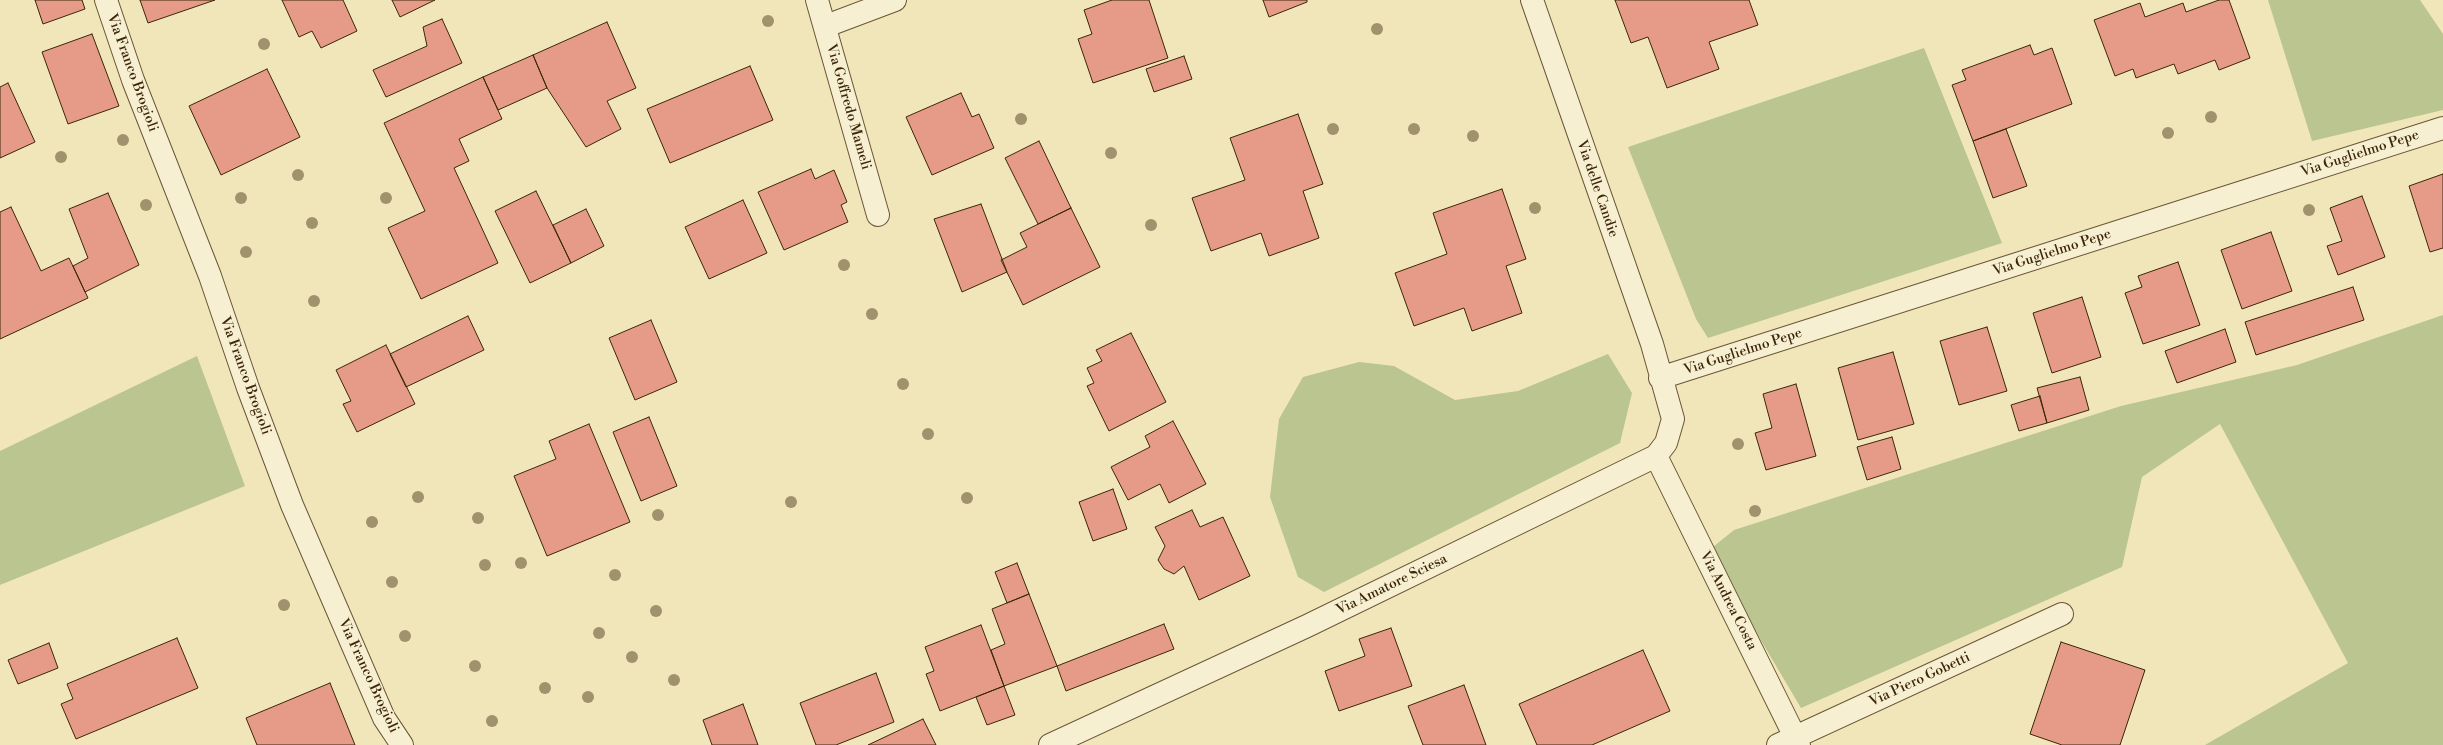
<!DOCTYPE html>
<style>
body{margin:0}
canvas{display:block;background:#f1e6ba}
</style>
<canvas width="2443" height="745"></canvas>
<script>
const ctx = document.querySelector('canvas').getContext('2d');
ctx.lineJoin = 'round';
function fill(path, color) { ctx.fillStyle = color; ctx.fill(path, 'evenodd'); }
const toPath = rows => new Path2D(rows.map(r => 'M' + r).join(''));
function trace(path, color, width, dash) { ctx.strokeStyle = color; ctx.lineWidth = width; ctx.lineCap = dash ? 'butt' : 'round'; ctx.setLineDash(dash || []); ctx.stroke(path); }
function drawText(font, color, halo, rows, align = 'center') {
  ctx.font = font + ' "Libre Bodoni",serif'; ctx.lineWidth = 3; ctx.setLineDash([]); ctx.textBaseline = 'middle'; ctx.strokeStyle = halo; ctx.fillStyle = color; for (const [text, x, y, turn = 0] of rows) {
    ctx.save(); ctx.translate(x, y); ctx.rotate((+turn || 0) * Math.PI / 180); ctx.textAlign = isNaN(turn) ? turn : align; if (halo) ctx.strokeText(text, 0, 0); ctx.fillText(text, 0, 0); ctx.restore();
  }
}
fill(toPath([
 [2268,0,2420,0,2443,34,2443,110,2312,141],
 [1924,48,2002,243,1708,338,1696,319,1628,147],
 [2443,315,2443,745,2205,745,2348,663,2220,424,2142,477,2122,567,1801,708,1708,551,1734,530,2121,406,2297,365],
 [1608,354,1632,393,1620,443,1324,592,1298,577,1270,497,1279,419,1303,377,1359,362,1394,366,1455,400,1518,391],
 [197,356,245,486,0,585,0,451]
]), '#bac590');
const building = toPath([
 [35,0,82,0,85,9,43,24,35,0],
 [140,0,215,0,148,23,140,0],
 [282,0,343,0,357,31,321,48,312,31,299,37,282,0],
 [392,0,435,0,400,17,392,0],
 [1112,0,1149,0,1168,58,1093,83,1078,39,1092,34,1084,10,1112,0],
 [1263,0,1307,0,1307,2,1269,17,1263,0],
 [1615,0,1749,0,1758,25,1709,42,1719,69,1667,88,1648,37,1631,43,1615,0],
 [2219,0,2229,0,2250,58,2219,70,2215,60,2178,74,2174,64,2136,78,2133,69,2115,76,2094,20,2140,3,2145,17,2183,3,2186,12,2219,0],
 [442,19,462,63,386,97,373,70,427,46,423,27,442,19],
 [607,22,636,88,607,101,621,129,586,147,547,88,533,55,607,22],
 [92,34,119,106,68,124,42,52,92,34],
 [2030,45,2034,55,2052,48,2072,104,1973,141,1952,85,1966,80,1962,70,2030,45],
 [533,55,547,88,498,110,483,77,533,55],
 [1184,56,1192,79,1154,92,1146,69,1184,56],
 [750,66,773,120,670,163,647,109,750,66],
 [267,69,300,137,221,175,189,106,267,69],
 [483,77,502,119,459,139,469,161,454,168,498,263,421,299,388,228,425,211,384,123,483,77],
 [8,83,35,142,0,158,0,87,8,83],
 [961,93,972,117,979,114,994,148,932,175,906,117,961,93],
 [1298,114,1323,184,1303,191,1319,238,1269,256,1261,233,1211,251,1192,198,1245,180,1230,138,1298,114],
 [2006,129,2027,186,1993,198,1973,141,2006,129],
 [1039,141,1071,208,1038,224,1005,158,1039,141],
 [811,169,815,179,834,170,847,202,841,205,848,222,784,250,758,192,811,169],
 [2443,174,2443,248,2430,252,2409,186,2443,174],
 [1502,189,1526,259,1506,266,1522,313,1472,331,1464,308,1414,326,1395,273,1447,254,1433,213,1502,189],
 [536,191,571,263,530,283,495,211,536,191],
 [108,193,139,265,85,292,73,266,88,258,69,209,108,193],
 [2362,196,2385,257,2338,275,2327,246,2342,241,2330,208,2362,196],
 [743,200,767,253,709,279,685,227,743,200],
 [981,204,1007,272,962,292,934,219,981,204],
 [11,207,41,271,69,258,88,298,0,339,0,212,11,207],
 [1071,208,1100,267,1023,305,1001,260,1027,247,1020,233,1071,208],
 [586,209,604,246,571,263,553,225,586,209],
 [2271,232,2292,291,2242,309,2221,250,2271,232],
 [2178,262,2200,325,2143,344,2125,293,2142,287,2138,276,2178,262],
 [2353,287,2364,320,2256,355,2245,322,2353,287],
 [2082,297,2101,357,2052,373,2033,313,2082,297],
 [468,316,484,350,406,387,390,354,468,316],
 [651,320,677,382,635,400,609,338,651,320],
 [1987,327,2007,391,1959,405,1940,341,1987,327],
 [2225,329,2236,362,2177,383,2165,351,2225,329],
 [1131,333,1166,402,1109,431,1087,386,1094,383,1087,368,1102,361,1096,350,1131,333],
 [386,345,415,404,357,432,343,404,351,401,336,370,386,345],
 [1893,352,1914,424,1858,440,1838,368,1893,352],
 [2080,377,2089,410,2047,423,2037,388,2080,377],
 [1796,384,1816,456,1766,470,1755,433,1772,428,1763,394,1796,384],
 [2040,396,2047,423,2019,431,2011,405,2040,396],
 [649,417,677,486,641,501,613,432,649,417],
 [1173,421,1206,484,1169,503,1160,484,1128,500,1111,467,1150,447,1145,436,1173,421],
 [589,424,630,522,547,556,514,476,556,459,549,441,589,424],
 [1892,437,1901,469,1867,480,1857,447,1892,437],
 [1113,489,1127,529,1093,541,1079,502,1113,489],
 [1192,510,1200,527,1223,517,1250,576,1199,600,1184,566,1174,574,1164,569,1158,560,1165,546,1155,527,1192,510],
 [1017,563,1029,594,1007,603,995,572,1017,563],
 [1029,594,1057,666,1004,686,991,650,1005,644,992,609,1029,594],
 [1164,624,1174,649,1066,691,1057,666,1164,624],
 [981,625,1004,686,940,711,926,674,934,671,925,647,981,625],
 [1391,628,1412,686,1339,711,1325,671,1365,656,1359,639,1391,628],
 [177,638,198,688,76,739,61,704,73,699,67,684,177,638],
 [2061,642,2145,670,2120,745,2062,745,2030,734,2061,642],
 [49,643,58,668,18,684,8,660,49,643],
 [1643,650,1670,711,1592,745,1537,745,1519,704,1643,650],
 [876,673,894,722,836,745,816,745,800,703,876,673],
 [330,683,355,745,257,745,246,718,330,683],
 [1464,685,1486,745,1423,745,1408,706,1464,685],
 [1004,686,1015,715,987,725,976,697,1004,686],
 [743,704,758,745,712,745,703,720,743,704],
 [923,719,936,745,868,745,923,719]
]);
fill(building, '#e69a88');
trace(building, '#3d260a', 1);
const street = toPath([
 [106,0,133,80,210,276,248,388,292,505,384,718,402,745],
 [817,0,878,215],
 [826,26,895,0],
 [1660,378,2443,128],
 [1656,456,1799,745],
 [1050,745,1307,626,1656,456,1666,443,1673,419,1652,344,1532,0],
 [1778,745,2062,614]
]);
trace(street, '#6a5636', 24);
trace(street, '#f6efd2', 22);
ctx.fillStyle = '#9f926c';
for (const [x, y] of [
 [768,21],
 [1377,29],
 [264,44],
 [2211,117],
 [1021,119],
 [1333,129],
 [1414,129],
 [2168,133],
 [1473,136],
 [123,140],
 [1111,153],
 [61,157],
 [298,175],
 [241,198],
 [386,198],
 [146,205],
 [1535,208],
 [2309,210],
 [312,223],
 [1151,225],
 [246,252],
 [844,265],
 [314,301],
 [872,314],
 [903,384],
 [928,434],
 [1738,444],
 [418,497],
 [967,498],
 [791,502],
 [1755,511],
 [658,515],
 [478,518],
 [372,522],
 [521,563],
 [485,565],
 [615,575],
 [392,582],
 [284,605],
 [656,611],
 [599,633],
 [405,636],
 [632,657],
 [475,666],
 [674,680],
 [545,688],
 [588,697],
 [492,721]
]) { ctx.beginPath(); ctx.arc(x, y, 6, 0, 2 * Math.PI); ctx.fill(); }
drawText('14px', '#3d260a', '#f6efd2', [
 ["Via Franco Brogioli",132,73,70],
 ["Via Goffredo Mameli",848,107,74],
 ["Via Guglielmo Pepe",2360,154,-18],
 ["Via delle Candie",1597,189,71],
 ["Via Guglielmo Pepe",2052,253,-18],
 ["Via Guglielmo Pepe",1743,352,-18],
 ["Via Franco Brogioli",245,376,70],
 ["Via Amatore Sciesa",1392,585,-26],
 ["Via Andrea Costa",1728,601,63],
 ["Via Franco Brogioli",368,676,65],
 ["Via Piero Gobetti",1920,680,-25]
]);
</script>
